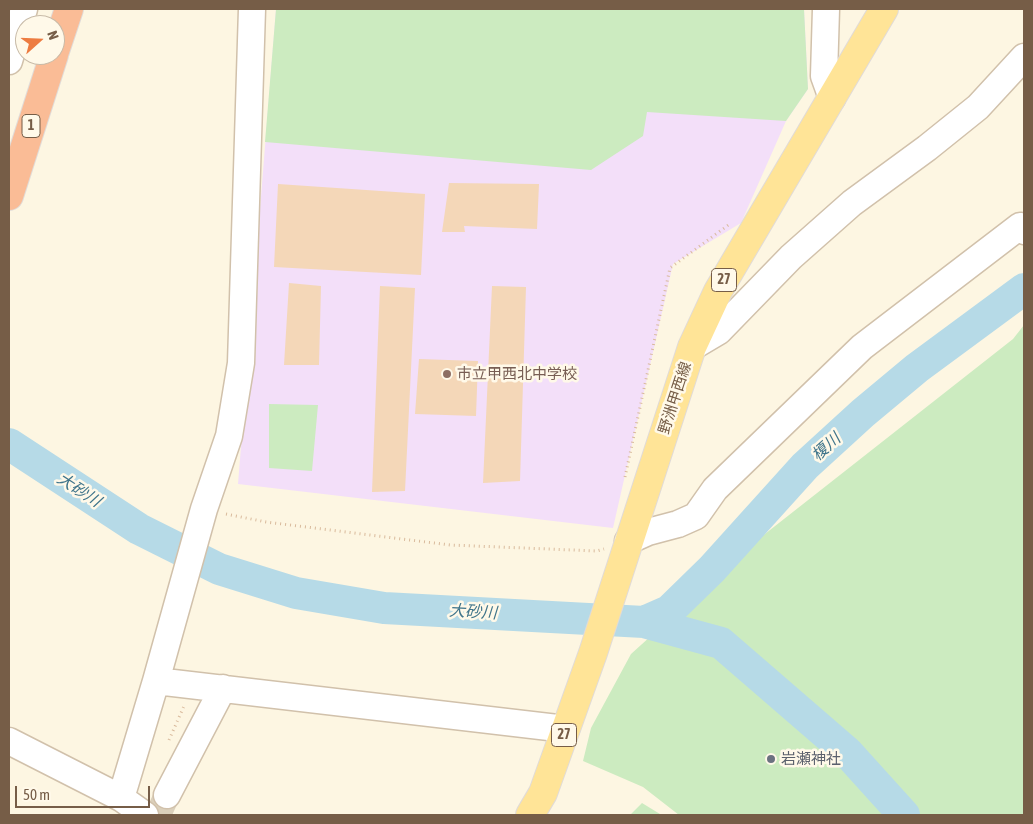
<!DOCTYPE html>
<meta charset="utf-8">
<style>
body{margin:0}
#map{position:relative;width:1033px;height:824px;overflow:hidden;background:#fdf6e2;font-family:"Asap Condensed",sans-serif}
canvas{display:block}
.frame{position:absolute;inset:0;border:10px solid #765d47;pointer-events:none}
.north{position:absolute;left:15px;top:15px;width:50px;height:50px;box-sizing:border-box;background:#fff9e9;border:1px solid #c8bba8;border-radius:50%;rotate:70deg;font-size:14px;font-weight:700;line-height:20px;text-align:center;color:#765d47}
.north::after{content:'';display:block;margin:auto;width:18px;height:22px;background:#ed7c41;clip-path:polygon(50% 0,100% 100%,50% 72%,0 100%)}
.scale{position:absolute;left:15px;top:786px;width:135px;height:22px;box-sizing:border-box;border:2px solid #765d47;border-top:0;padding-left:6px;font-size:15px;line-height:18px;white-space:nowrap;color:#765d47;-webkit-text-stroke:4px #fff9e9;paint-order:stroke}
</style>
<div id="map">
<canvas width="1033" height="824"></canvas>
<div class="frame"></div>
<div class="north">N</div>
<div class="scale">50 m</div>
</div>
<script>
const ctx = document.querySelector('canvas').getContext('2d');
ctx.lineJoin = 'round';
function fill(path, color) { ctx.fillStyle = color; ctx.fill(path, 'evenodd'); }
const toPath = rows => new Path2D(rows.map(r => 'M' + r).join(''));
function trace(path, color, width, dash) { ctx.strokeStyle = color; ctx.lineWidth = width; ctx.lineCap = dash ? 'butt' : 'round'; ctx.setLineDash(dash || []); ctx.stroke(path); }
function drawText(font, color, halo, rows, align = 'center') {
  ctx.font = font + ' "Asap Condensed","Noto Sans JP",sans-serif'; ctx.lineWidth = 5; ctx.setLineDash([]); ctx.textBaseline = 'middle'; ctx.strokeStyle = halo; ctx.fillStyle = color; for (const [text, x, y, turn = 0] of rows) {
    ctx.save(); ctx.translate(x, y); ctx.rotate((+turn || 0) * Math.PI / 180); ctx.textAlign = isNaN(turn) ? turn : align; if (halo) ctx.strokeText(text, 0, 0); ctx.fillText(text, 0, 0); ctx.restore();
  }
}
fill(toPath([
 [276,9,804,9,808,89,786,121,741,223,673,264,613,528,238,484]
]), '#f3dff9');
fill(toPath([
 [276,9,804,9,808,89,786,121,647,112,643,136,591,170,265,142],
 [1024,325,1024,815,679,815,643,787,583,761,591,728,631,654,756,541,1013,339],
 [269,404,318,405,312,471,269,468],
 [642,803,660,814,660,815,630,815]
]), '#ccebc0');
trace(toPath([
 [9,444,139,529,219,569,296,593,384,608,644,622,721,643,847,752,904,815],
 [644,622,669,611,712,569,805,466,863,413,917,368,1024,289]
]), '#b6dae7', 32);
fill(toPath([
 [449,183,539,184,537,229,464,226,465,232,442,232],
 [278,184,425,194,421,275,274,267],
 [289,283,321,286,319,365,284,365],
 [380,286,415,288,405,491,372,492],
 [492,286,526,287,520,481,483,483],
 [419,359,478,361,476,416,415,414]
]), '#f4d7b8');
trace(toPath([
 [158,815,167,795]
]), '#dbd0bb', 26, [26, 13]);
const minor = toPath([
 [826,9,824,76,832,98],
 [9,61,24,9],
 [692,347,719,331,791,257,852,203,927,148,978,107,1024,57],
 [628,541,648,532,678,524,696,516,715,489,862,347,1020,226,1024,231],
 [156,681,566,729],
 [9,741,121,798,145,815],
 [167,795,223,688],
 [121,798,156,681,204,509,229,436,241,363,252,9]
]);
const major = toPath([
 [530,815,543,793,593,653,692,347,718,291,884,9]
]);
const highway = toPath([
 [55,51,69,9],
 [9,196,54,55]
]);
trace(minor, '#d1c1ab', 29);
trace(major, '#e1dbd7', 30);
trace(highway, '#e1dbd7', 30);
trace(toPath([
 [625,477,670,268,731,223],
 [226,514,266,522,450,545,597,551,604,549],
 [169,740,184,706]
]), '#d9ba9c', 3, [1, 4]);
trace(minor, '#fff', 26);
trace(major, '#ffe497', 28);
trace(highway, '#fabc96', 28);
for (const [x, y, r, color] of [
 [447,374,5,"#8d6e63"],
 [771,759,5,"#6b7280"]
]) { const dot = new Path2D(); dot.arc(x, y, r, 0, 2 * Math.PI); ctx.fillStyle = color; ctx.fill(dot); trace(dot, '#fff9e9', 2); }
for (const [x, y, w] of [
 [31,126,18],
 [724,280,25],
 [564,735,25]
]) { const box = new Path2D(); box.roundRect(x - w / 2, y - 11.5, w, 23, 4); ctx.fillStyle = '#fff9e9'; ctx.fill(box); trace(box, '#765d47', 1); }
drawText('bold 14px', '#765d47', null, [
 ["1",31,126],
 ["27",724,280],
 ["27",564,735]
]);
drawText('15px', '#785e54', '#fff9e9', [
 ["市立甲西北中学校",457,374]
], 'left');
drawText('15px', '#765d47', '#fff9e9', [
 ["野洲甲西線",675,398,-72]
]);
drawText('15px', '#5b616d', '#fff9e9', [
 ["岩瀬神社",781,759]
], 'left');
drawText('italic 16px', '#40758b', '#fff9e9', [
 ["榎川",826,447,-42],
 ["大砂川",79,490,33],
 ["大砂川",473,612,3]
]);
</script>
